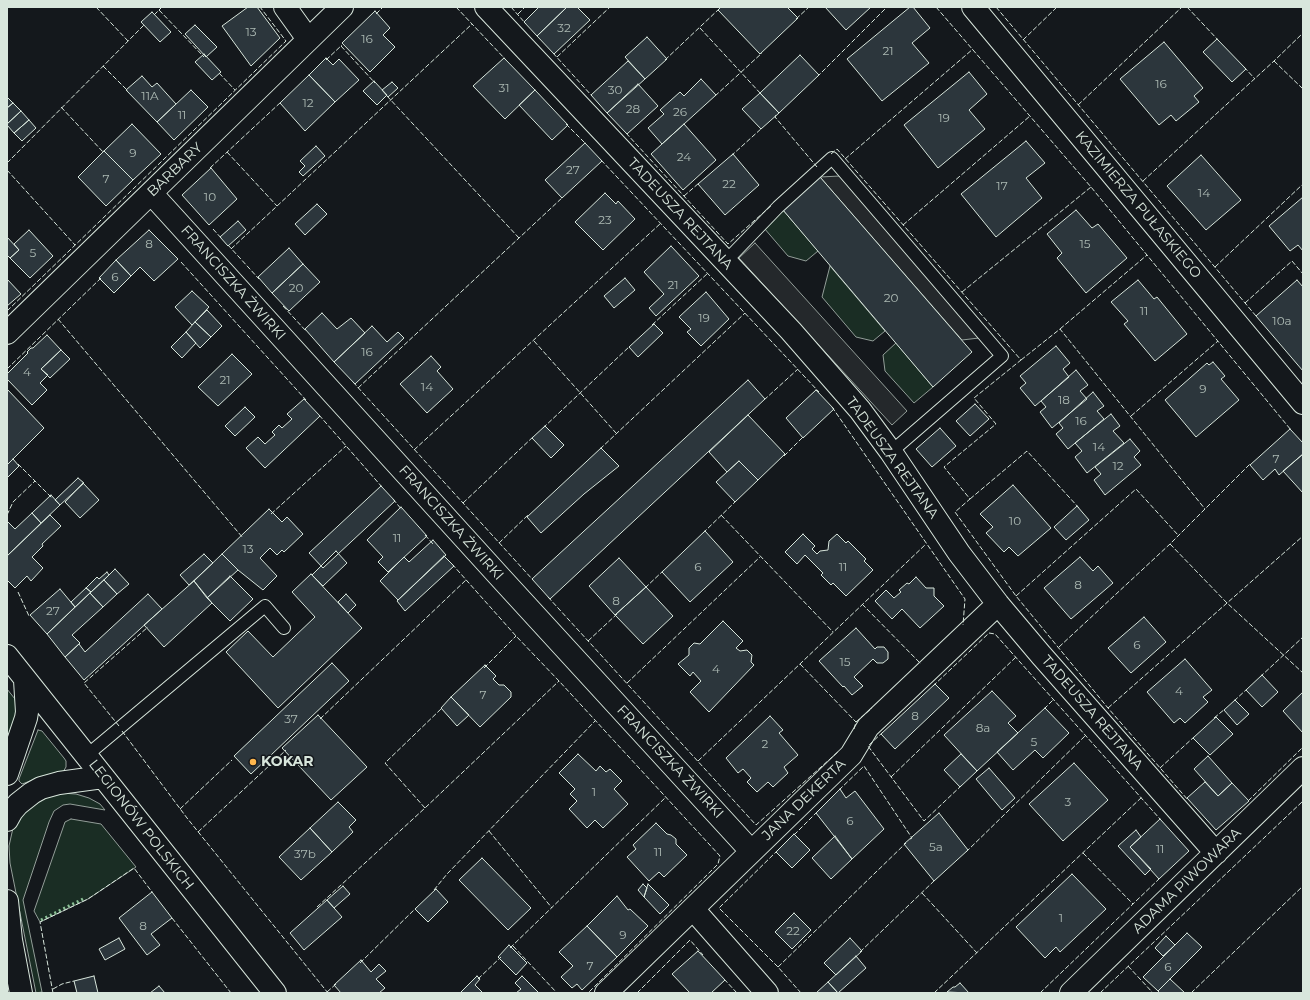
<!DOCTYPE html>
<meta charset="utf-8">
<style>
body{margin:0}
#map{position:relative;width:1310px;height:1000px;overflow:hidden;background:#14181c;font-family:Montserrat,sans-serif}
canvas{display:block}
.frame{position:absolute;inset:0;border:8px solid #d8e6dc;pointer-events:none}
</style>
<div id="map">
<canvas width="1310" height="1000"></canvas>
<div class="frame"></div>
</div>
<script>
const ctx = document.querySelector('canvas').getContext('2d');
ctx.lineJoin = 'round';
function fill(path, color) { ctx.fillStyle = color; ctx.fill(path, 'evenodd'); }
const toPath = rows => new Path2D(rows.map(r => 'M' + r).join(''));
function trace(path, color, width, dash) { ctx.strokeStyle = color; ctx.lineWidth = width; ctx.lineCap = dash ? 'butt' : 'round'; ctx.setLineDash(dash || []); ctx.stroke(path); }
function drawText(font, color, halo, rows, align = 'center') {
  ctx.font = font + ' Montserrat,sans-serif'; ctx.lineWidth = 3; ctx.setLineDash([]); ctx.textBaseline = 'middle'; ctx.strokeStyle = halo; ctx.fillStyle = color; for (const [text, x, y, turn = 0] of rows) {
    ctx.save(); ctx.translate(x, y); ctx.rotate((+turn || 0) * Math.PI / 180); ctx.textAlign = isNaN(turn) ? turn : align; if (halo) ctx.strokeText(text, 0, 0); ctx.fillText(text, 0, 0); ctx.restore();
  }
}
const green = toPath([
 [783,210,818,251,806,261,788,256,764,228,783,210],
 [830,266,885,331,873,341,856,337,822,297,830,266],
 [896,343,933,387,914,403,885,371,883,355,896,343],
 [7,689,15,699,18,711,7,751,7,689],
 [38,730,42,731,64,758,66,761,66,767,63,772,44,776,22,784,19,781,19,779,38,730],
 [60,793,76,794,89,798,100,804,105,810,70,804,63,805,54,811,49,822,23,900,42,992,36,993,10,863,9,846,13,828,19,816,44,798,60,793],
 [71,819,101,824,136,867,88,899,40,922,34,911,65,822,71,819]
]);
fill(green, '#1a2d24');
trace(green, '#939e99', 1);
const parking = toPath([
 [840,176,979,338,962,340,820,177,840,176],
 [755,243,907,411,892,425,739,258,755,243]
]);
fill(parking, '#24282b');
trace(parking, '#939e99', 1);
const building = toPath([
 [248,7,257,7,280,38,251,66,222,26,248,7],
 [539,7,567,7,537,36,524,22,539,7],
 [567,7,577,7,590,20,554,54,537,36,567,7],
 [721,7,787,7,798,18,760,54,718,10,721,7],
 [825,7,871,7,846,30,825,7],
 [910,7,913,7,930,28,912,43,929,63,882,101,847,59,910,7],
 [375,11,390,28,383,35,395,47,370,72,342,43,375,11],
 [152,12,171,32,160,42,141,22,152,12],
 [195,25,217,47,206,57,185,34,195,25],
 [647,37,667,59,645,79,625,57,647,37],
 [1217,39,1246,69,1232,82,1203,52,1217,39],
 [1164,42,1203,88,1194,96,1199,102,1176,121,1171,115,1159,125,1120,79,1164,42],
 [204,54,221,72,212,80,195,62,204,54],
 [800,55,819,75,779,113,760,93,800,55],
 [326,58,333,65,339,59,359,80,335,102,309,75,326,58],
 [504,58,535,90,505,119,473,86,504,58],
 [628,61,645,79,607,113,591,95,628,61],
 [969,72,987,94,969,110,985,129,938,168,904,125,969,72],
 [309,75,335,102,305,131,280,103,309,75],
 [142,76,152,87,157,83,176,104,157,122,126,90,142,76],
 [701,79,716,95,662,144,648,128,664,114,660,110,680,92,684,96,701,79],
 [374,81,387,95,377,105,363,91,374,81],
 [392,82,398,88,388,97,382,90,392,82],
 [638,84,658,106,627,134,607,113,638,84],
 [191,90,208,107,174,140,157,122,191,90],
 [535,90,568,125,552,140,519,105,535,90],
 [760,93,779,113,761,129,742,109,760,93],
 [7,97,13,103,7,108,7,97],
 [13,103,21,111,7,124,7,108,13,103],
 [21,111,29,120,14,133,7,125,7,124,21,111],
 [29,120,36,128,22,141,14,133,29,120],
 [132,124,161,154,133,180,104,151,132,124],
 [684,124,716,160,683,190,651,154,684,124],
 [1026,141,1045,163,1026,178,1042,198,996,237,961,194,1026,141],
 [585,143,602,161,562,198,545,180,585,143],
 [316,146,325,156,303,176,299,172,305,166,300,161,316,146],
 [104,151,133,180,106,206,78,177,104,151],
 [733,154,759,185,725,215,698,184,733,154],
 [1201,155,1241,200,1206,230,1167,186,1201,155],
 [211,168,237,199,209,225,182,195,211,168],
 [820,177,972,352,933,387,783,210,820,177],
 [605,193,616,204,618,201,635,219,603,250,575,222,605,193],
 [1303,197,1303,251,1298,245,1290,251,1269,226,1303,197],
 [317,204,327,214,305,235,295,224,317,204],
 [1076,210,1092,228,1098,224,1127,258,1086,293,1057,258,1062,253,1047,234,1076,210],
 [238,221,246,230,228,246,220,237,238,221],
 [29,230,53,256,30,278,10,258,19,250,14,244,29,230],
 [149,230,178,259,154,281,140,267,131,276,116,260,149,230],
 [7,237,19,250,10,258,7,255,7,237],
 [671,246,699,276,656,316,649,308,664,294,644,272,671,246],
 [289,248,303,264,272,293,258,277,289,248],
 [116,260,131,276,114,293,99,278,116,260],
 [303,264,320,282,289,311,272,293,303,264],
 [625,278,635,290,614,308,604,296,625,278],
 [7,279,21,294,7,306,7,279],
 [1138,280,1154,299,1157,297,1187,334,1155,361,1124,324,1128,321,1111,302,1138,280],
 [1297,280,1303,287,1303,371,1256,316,1297,280],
 [192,291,209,307,192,325,175,307,192,291],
 [706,292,729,319,701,346,687,332,691,329,679,317,706,292],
 [207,310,222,326,211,337,195,322,207,310],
 [322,313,337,329,351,318,365,333,334,362,305,329,322,313],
 [195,322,211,337,200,348,186,332,195,322],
 [654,324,663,333,638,357,629,347,654,324],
 [372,326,387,342,398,332,404,338,355,384,334,362,372,326],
 [186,332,196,343,182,358,171,347,186,332],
 [47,335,61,350,41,369,48,375,40,383,47,390,32,405,7,379,7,374,28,353,27,352,31,348,33,348,47,335],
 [1056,346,1070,363,1063,369,1069,377,1035,406,1020,388,1026,383,1020,376,1056,346],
 [61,350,70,359,50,378,41,369,61,350],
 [232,354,252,374,218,406,198,387,232,354],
 [431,356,441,367,437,371,453,389,427,413,400,384,431,356],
 [1213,362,1225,376,1221,379,1239,400,1196,437,1165,400,1207,363,1209,365,1213,362],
 [1076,370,1088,385,1080,391,1087,399,1052,428,1040,412,1046,407,1041,401,1076,370],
 [748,380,765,399,550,599,532,579,748,380],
 [7,389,44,428,7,465,7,389],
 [816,390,834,409,803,438,786,418,816,390],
 [1093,392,1104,406,1097,411,1104,419,1068,449,1056,434,1063,428,1059,423,1093,392],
 [304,399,320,416,265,468,246,448,258,437,265,444,275,435,272,432,279,425,282,428,292,419,287,414,304,399],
 [975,404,989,419,970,436,956,421,975,404],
 [245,407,255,417,235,436,225,426,245,407],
 [1111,414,1120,426,1113,431,1124,443,1087,473,1075,457,1082,451,1075,443,1111,414],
 [748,415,785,454,758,480,739,461,727,472,709,452,748,415],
 [545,426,564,445,551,458,532,438,545,426],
 [940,428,956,446,932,467,916,449,940,428],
 [1290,429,1303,443,1303,454,1279,475,1275,469,1263,480,1250,465,1290,429],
 [1130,439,1140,451,1134,457,1141,465,1105,495,1094,480,1101,474,1095,467,1130,439],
 [601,448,619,466,584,494,541,533,527,517,601,448],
 [1303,454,1303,493,1283,471,1303,454],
 [13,459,19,466,7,478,7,465,13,459],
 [739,461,758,480,735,502,716,482,739,461],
 [78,478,84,483,60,505,55,500,78,478],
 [83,483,99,500,80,518,65,502,83,483],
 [1013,485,1051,528,1018,556,1009,547,1004,552,986,533,993,527,980,514,1013,485],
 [381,486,395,501,323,568,309,553,381,486],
 [51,495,60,505,41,523,32,513,51,495],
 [1077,506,1089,520,1066,540,1054,527,1077,506],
 [401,507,427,536,388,572,378,562,383,557,367,540,401,507],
 [269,509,282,522,287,517,303,534,284,552,282,550,277,555,270,548,260,558,277,576,263,590,238,570,222,554,269,509],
 [32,513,41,523,7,556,7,521,15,529,32,513],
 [50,515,61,526,42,544,43,546,32,557,43,568,31,581,27,576,15,588,7,580,7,556,50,515],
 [705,531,733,562,690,602,662,572,705,531],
 [803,534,815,546,812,549,817,554,820,551,828,550,829,541,837,534,846,543,848,541,866,559,864,561,873,570,846,596,833,583,831,585,821,575,823,573,805,555,797,564,785,552,803,534],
 [433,540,446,555,398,600,380,581,404,557,409,562,433,540],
 [336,551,347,563,323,586,312,575,336,551],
 [204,554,213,563,189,585,180,575,204,554],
 [222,554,238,570,207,598,194,581,222,554],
 [444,556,454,566,405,611,397,601,444,556],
 [1080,557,1093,571,1098,566,1113,583,1071,619,1044,588,1080,557],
 [619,558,646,587,615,615,589,586,619,558],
 [115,569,129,584,117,594,104,580,115,569],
 [107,572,109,575,91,592,86,588,97,577,99,579,107,572],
 [311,574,362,628,278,708,226,652,248,631,273,657,315,617,292,592,311,574],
 [230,576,253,599,230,621,207,598,230,576],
 [916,577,926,588,934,588,934,596,944,606,920,628,902,609,892,619,875,601,886,590,894,598,901,592,899,590,907,583,909,584,916,577],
 [104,580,117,594,103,607,90,593,104,580],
 [194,581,212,603,164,647,144,625,194,581],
 [646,587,673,616,643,644,615,615,646,587],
 [86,588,91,592,75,607,71,602,86,588],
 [60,589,75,607,47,634,30,615,60,589],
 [90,593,103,607,72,635,80,643,65,657,47,634,90,593],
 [148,594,162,609,84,680,65,657,79,644,85,652,148,594],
 [346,594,356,605,348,613,338,602,346,594],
 [1144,617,1166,642,1131,673,1108,648,1144,617],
 [723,621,743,641,736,648,740,651,747,650,752,655,751,662,754,665,709,712,690,692,701,681,693,672,690,676,678,664,689,655,689,648,694,643,700,644,723,621],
 [856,628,875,649,877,647,884,647,888,652,888,659,883,663,877,663,873,659,854,677,863,686,852,695,844,686,843,687,819,661,856,628],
 [1185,659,1212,690,1203,697,1208,702,1185,723,1180,718,1174,723,1147,692,1185,659],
 [332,663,349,681,251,774,234,756,332,663],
 [485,665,496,676,493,679,499,685,504,685,511,692,511,697,480,727,451,697,485,665],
 [1262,675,1278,692,1262,707,1246,690,1262,675],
 [935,684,949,698,895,749,881,734,935,684],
 [992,691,1016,716,1008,723,1018,733,977,771,944,735,992,691],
 [1303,692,1303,733,1283,711,1303,692],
 [451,697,469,715,457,726,441,708,451,697],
 [1235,700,1249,714,1237,725,1224,710,1235,700],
 [1045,708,1069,733,1043,758,1035,750,1013,770,997,752,1045,708],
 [318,715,367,767,331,800,282,748,318,715],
 [770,716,783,730,779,733,798,755,784,767,788,773,773,787,768,782,757,792,747,782,751,778,743,769,738,773,726,758,770,716],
 [1216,717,1233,734,1210,755,1193,738,1216,717],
 [578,754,596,771,600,766,606,772,610,769,622,781,614,789,628,804,603,828,595,820,587,828,569,809,577,801,570,794,575,789,559,773,578,754],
 [961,754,977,771,960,787,944,770,961,754],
 [1208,756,1232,783,1218,796,1194,769,1208,756],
 [1074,763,1108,800,1063,841,1029,804,1074,763],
 [989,768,1015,798,1002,810,976,779,989,768],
 [1205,782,1218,796,1232,783,1249,801,1216,830,1187,798,1205,782],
 [840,789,846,798,855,791,884,829,852,859,816,813,840,789],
 [338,802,356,820,349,827,353,832,332,852,310,828,338,802],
 [939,813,968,850,934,881,904,844,939,813],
 [1160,819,1189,851,1159,879,1130,847,1160,819],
 [656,823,667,834,671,835,676,839,676,844,687,855,664,877,659,872,649,881,627,857,636,849,633,845,656,823],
 [310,828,332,852,301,880,279,857,310,828],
 [1136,830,1141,837,1130,847,1151,869,1145,875,1118,846,1136,830],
 [794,834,810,850,792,868,776,852,794,834],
 [835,836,852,859,831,879,812,858,835,836],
 [482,858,531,908,508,930,459,880,482,858],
 [1072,874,1106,909,1060,952,1056,947,1045,958,1016,927,1072,874],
 [643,884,647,888,644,897,638,890,643,884],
 [648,884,669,905,660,914,644,897,648,884],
 [343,886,350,894,334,908,327,900,343,886],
 [436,889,448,902,428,922,415,909,436,889],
 [152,892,172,918,151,934,160,945,147,955,119,918,152,892],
 [617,896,628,910,630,909,648,926,617,957,587,926,617,896],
 [327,900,342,917,304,950,290,933,327,900],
 [794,913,811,930,792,949,775,932,794,913],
 [587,926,617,957,582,990,577,984,572,988,561,977,573,966,559,952,587,926],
 [1187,933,1202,947,1158,991,1143,977,1187,933],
 [1166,936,1175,945,1163,956,1155,948,1166,936],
 [119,938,125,949,105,960,99,949,119,938],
 [850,938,862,951,836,975,824,963,850,938],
 [509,945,527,963,516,975,498,957,509,945],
 [698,951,725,980,711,993,690,993,672,974,698,951],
 [856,956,866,968,838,993,828,982,856,956],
 [361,960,371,972,379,964,386,971,376,979,385,988,379,993,341,993,334,985,361,960],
 [94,976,98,993,77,993,74,981,94,976],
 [477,976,480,979,475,985,483,993,460,993,477,976],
 [522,976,539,993,516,993,521,989,515,983,522,976],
 [1170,979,1185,993,1160,993,1158,991,1170,979],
 [828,982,838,993,816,993,828,982],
 [960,983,969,993,947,992,953,987,955,987,960,983],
 [159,986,165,993,150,993,159,986]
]);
fill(building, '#2c363c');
trace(building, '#d8e6dc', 1);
const lane = toPath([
 [725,262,778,207,832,158,1002,356,891,452],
 [86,756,265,606,284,628]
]);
const street = toPath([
 [285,7,308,39],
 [486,7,791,331,860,410,891,452,959,553,998,604,1041,655,1216,853],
 [973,7,1303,403],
 [151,193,499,576,751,851],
 [7,333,342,7],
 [693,909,767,993],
 [606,993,851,755,868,727,998,604],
 [1071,993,1303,768]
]);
const secondary = toPath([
 [7,656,275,993],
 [7,774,26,718,27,712,25,680],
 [7,820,12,811,18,804,32,793,41,788,59,783,103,777],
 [7,901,11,940,21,993]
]);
trace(lane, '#d8e6dc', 14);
trace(street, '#d8e6dc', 24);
trace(secondary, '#d8e6dc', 24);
trace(lane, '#14181c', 12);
trace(street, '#14181c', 22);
trace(secondary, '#14181c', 22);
trace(toPath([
 [41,920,83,899]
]), '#8ac095', 3, [2, 3]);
trace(toPath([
 [96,7,128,41],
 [456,7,506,60],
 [511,7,526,24],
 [936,7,1091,187,1291,430],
 [996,7,1256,316],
 [1187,7,1219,41],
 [159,10,204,57],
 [376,14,383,7],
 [518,14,525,7],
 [154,15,162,7],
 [796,19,809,7],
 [700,28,761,94],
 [1023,40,1057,7],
 [341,46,375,83],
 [553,53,592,96],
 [557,57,610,7],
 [326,60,342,45],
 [665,60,719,9],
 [1274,61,1303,89],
 [103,66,128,91],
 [1244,67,1255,79],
 [219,73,235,90],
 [817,77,887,7],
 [387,96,519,238],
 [715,96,762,53],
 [1078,105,1182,7],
 [61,107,104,153],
 [776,115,775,117,817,167],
 [566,124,586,144],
 [626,133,728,244,772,205],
 [227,152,277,206],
 [831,154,837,149,1021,360,974,398,996,424,944,467,970,499,955,512,1016,596,1108,708,1188,800],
 [731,156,762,128],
 [845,159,973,49],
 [601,160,819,392],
 [7,163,145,24],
 [210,168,281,102],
 [7,170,75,245],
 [1143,181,1274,61,1303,33],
 [684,196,699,183],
 [903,225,1030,116],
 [213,229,222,239],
 [228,245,259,279],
 [231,249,472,24],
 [181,262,306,400],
 [1215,267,1303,184],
 [962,292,1091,187],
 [1245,303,1292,261,1303,274],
 [283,306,306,331],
 [7,311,286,41,260,7],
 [58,319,243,538],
 [652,325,708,273],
 [1060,329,1147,255],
 [534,341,616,433],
 [1021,360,1060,329,1205,509],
 [7,369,101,278],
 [353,382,533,580],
 [358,388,563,197],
 [764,400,798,369],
 [832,407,965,599,963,625],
 [319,415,382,487],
 [1131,416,1218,341],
 [543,428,630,346],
 [600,449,745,313],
 [414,450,661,223],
 [784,456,804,436],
 [18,464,52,498],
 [393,499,402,510],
 [970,499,1027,451,1079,508],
 [463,503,534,436],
 [271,514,346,446],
 [7,515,13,502,35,481],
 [721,515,833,632],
 [703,533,736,501],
 [425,535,433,544],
 [499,543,528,515],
 [1170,544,1227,603,1303,673],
 [452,564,516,636,559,681,720,856,718,864,588,993],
 [645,588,664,570],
 [18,592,29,616],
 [1016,596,1136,489,1178,535],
 [548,597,756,825,839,751],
 [862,604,921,664],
 [588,641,617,614],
 [1059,647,1170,544,1251,463],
 [800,664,856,722],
 [484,668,516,636],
 [1260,677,1303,637],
 [627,683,760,557],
 [933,686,989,633,995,634,1160,819],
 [1234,701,1247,689],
 [1108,708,1303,536],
 [1044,709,1054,699],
 [1214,718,1225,709],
 [320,719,466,580],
 [119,726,84,683,148,627],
 [854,729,856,722,872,708],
 [122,731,187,818,328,993],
 [883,732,868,746,924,821,962,785],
 [698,761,926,544],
 [1160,768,1194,737],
 [891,777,1016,657],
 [839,790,864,766,912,838,910,839],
 [1248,801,1303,747],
 [425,808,385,763,442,708],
 [180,809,232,760],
 [489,831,552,908],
 [198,832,286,750],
 [794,835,818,811],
 [778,850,719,908,778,967,801,993],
 [966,852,1086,735],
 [1083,853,1133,904],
 [434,890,447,874,595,721],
 [922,893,977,953],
 [317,907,425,808,559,681],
 [172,918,231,993],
 [513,946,557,993],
 [510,948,666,797],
 [860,952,935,880],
 [360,963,417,907],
 [1128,966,1153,993],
 [778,967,906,843],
 [478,979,501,957],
 [724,979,737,993],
 [53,989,62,984,74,981],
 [327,992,336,984],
 [53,993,40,922,88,899,134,868,152,892],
 [637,993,690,940,703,955],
 [934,993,1142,797],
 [1040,993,1159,879],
 [1100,993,1303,801],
 [1191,993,1303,886]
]), '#d8e6dc', 1, [5, 2]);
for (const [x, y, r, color] of [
 [253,762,4,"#ffb74d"]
]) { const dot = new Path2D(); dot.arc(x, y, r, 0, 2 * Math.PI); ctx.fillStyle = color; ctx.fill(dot); trace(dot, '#14181c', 1.5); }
drawText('12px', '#adbab4', null, [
 ["32",564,28],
 ["13",251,32],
 ["16",367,39],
 ["21",888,51],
 ["16",1161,84],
 ["31",504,88],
 ["30",615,90],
 ["11A",150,96],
 ["12",308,103],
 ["28",633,109],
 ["26",680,112],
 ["11",182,115],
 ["19",944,118],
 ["9",133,153],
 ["24",684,157],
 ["27",573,170],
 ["7",106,179],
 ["22",729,184],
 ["17",1002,186],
 ["14",1204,193],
 ["10",210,197],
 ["23",605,220],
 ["8",149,244],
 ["15",1085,244],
 ["5",33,253],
 ["6",115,277],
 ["21",673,285],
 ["20",296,288],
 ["20",891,298],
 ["11",1144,311],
 ["19",704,318],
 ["10a",1282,321],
 ["16",367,352],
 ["4",27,372],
 ["21",225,380],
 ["14",427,387],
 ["9",1203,389],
 ["18",1064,400],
 ["16",1081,421],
 ["14",1099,447],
 ["7",1276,459],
 ["12",1118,466],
 ["10",1015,521],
 ["11",397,538],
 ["13",248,549],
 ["6",698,567],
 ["11",843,567],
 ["8",1078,585],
 ["8",616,601],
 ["27",53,611],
 ["6",1137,645],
 ["15",845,662],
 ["4",716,669],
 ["4",1179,691],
 ["7",483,695],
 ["8",915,716],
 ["37",291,719],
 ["8a",983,728],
 ["5",1034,742],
 ["2",765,744],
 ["1",594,792],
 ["3",1068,802],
 ["6",850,821],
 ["5a",936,847],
 ["11",1160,849],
 ["11",658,852],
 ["37b",305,854],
 ["1",1061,918],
 ["8",143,926],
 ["22",793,931],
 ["9",623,935],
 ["7",590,966],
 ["6",1168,967]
]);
drawText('14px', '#d8e6dc', '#14181c', [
 ["BARBARY",175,170,-44],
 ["KAZIMIERZA PUŁASKIEGO",1138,205,50],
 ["TADEUSZA REJTANA",680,214,47],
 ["FRANCISZKA ŻWIRKI",233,283,48],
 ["TADEUSZA REJTANA",892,458,54],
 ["FRANCISZKA ŻWIRKI",451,523,48],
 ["TADEUSZA REJTANA",1092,713,49],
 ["FRANCISZKA ŻWIRKI",670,762,47],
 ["JANA DEKERTA",804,800,-44],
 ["LEGIONÓW POLSKICH",141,825,52],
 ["ADAMA PIWOWARA",1187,881,-44]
]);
drawText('bold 14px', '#d8e6dc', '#14181c', [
 ["KOKAR",261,762]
], 'left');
</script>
